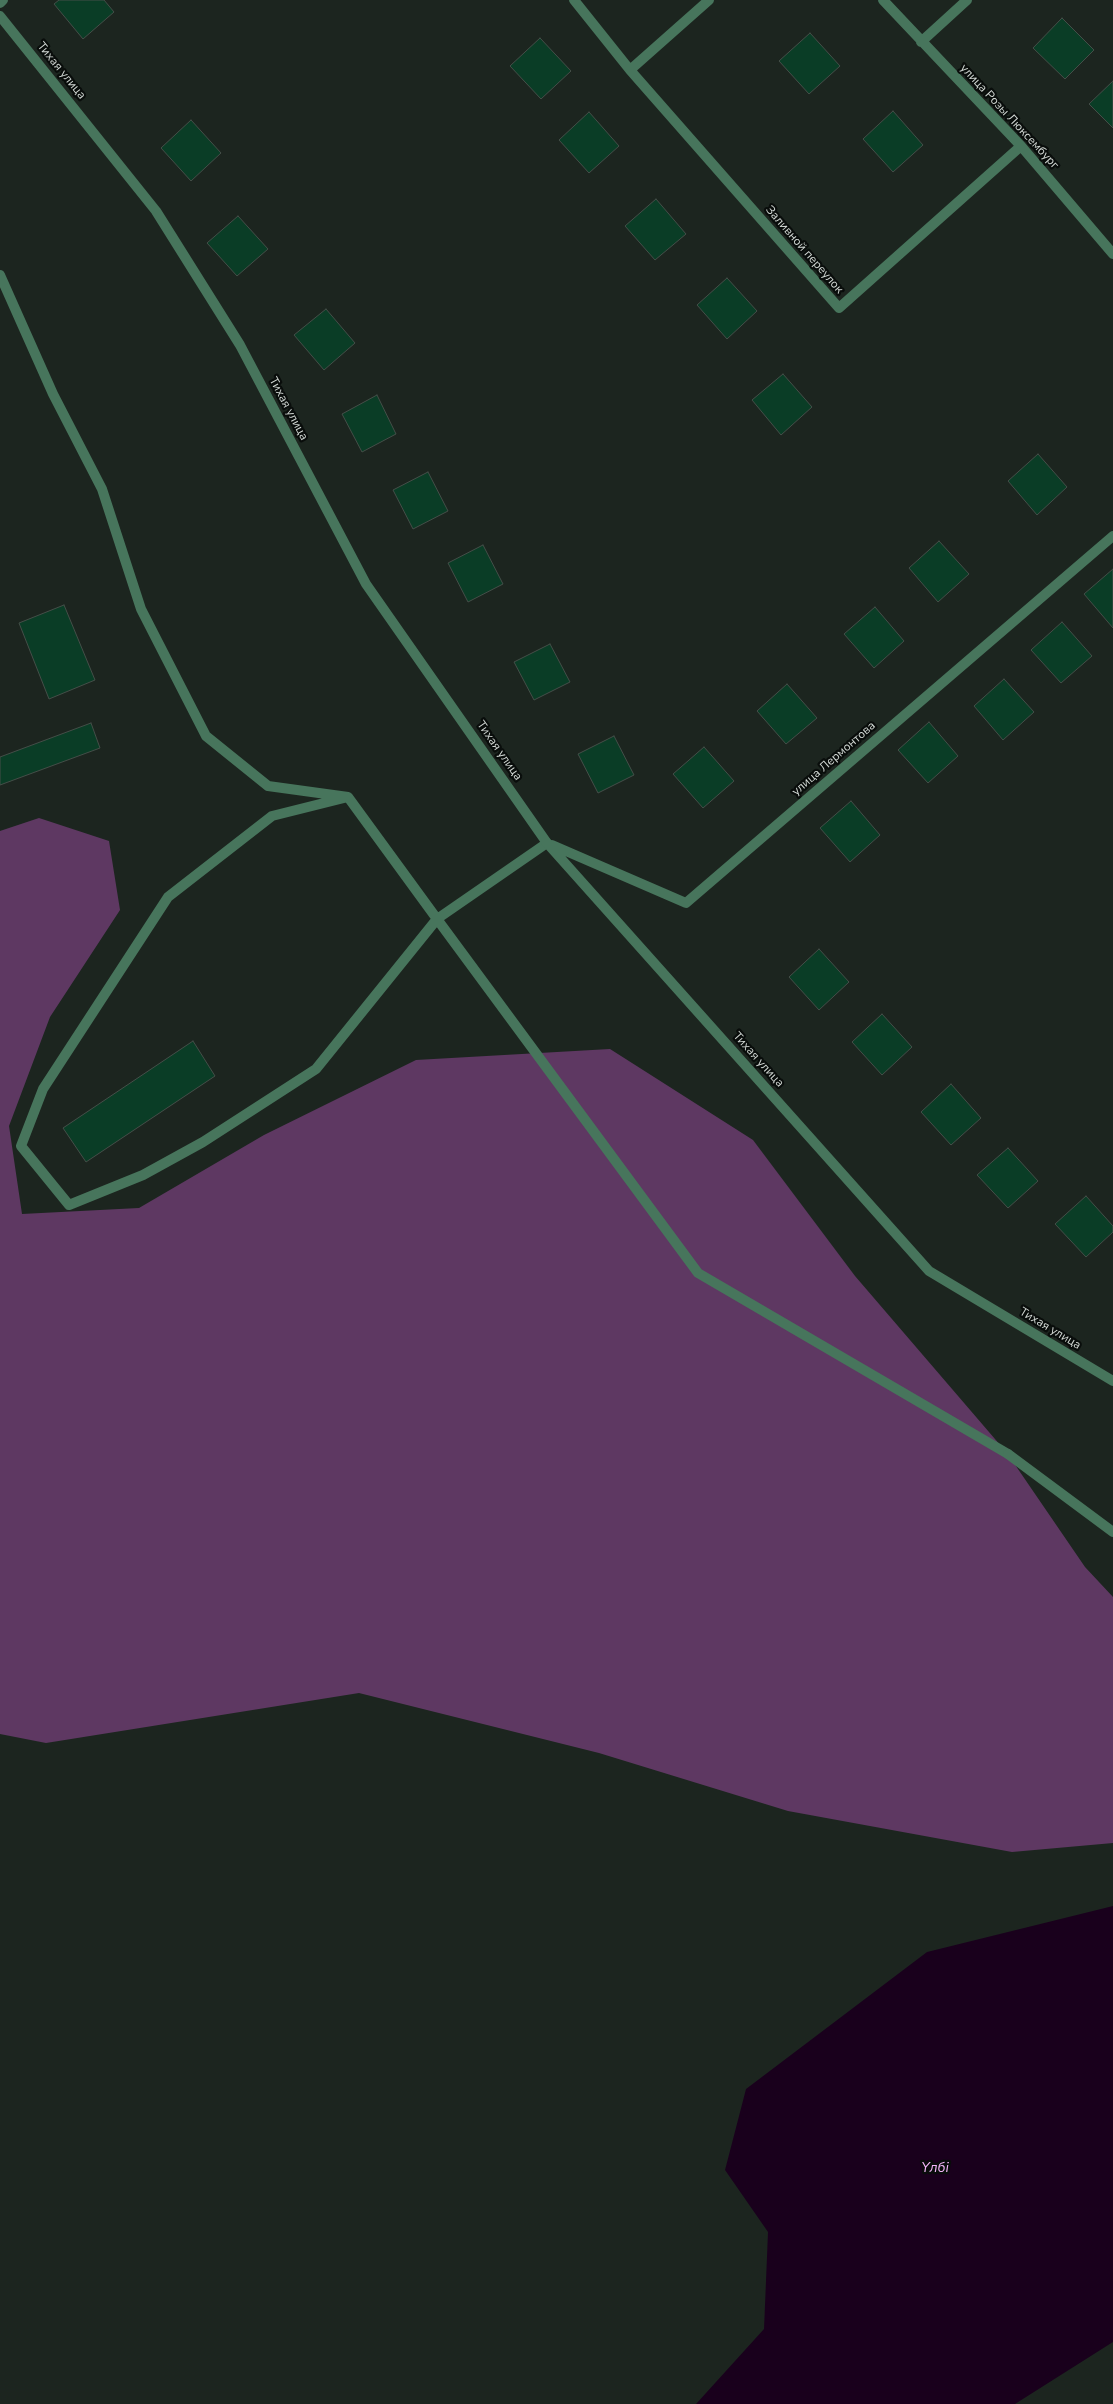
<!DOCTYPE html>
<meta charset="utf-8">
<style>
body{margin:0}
canvas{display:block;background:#1c251f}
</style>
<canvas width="1113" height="2404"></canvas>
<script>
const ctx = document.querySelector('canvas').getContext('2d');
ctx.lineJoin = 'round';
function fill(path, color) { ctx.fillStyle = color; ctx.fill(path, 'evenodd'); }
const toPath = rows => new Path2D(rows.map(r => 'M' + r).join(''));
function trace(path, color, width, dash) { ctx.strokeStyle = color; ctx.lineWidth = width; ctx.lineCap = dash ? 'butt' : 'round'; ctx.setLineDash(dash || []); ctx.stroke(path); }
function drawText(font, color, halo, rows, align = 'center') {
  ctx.font = font + ' "Nunito Sans",sans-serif'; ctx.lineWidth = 4.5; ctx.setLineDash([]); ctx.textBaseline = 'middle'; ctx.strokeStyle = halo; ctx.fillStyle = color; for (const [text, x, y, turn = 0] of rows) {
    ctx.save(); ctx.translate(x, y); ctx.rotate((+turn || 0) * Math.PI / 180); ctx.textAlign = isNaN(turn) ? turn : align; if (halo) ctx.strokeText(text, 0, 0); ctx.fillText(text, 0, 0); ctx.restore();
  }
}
fill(toPath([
 [39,818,109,841,120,910,50,1017,9,1126,22,1214,139,1208,264,1135,416,1060,610,1049,753,1140,855,1276,1007,1453,1085,1567,1113,1597,1113,1843,1012,1852,788,1811,599,1753,359,1693,46,1743,0,1734,0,831]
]), '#5e3862');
fill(toPath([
 [1113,1906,1113,2342,1015,2404,696,2404,764,2329,768,2232,725,2170,746,2089,927,1952]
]), '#19001c');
const building = toPath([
 [59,0,104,0,114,12,83,39,54,4,59,0],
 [1062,18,1094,50,1065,79,1033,48,1062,18],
 [810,33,840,66,809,94,779,61,810,33],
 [540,38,571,71,541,99,510,66,540,38],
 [1113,81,1113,128,1089,104,1113,81],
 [893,111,923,145,893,172,863,139,893,111],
 [589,112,619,146,589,173,559,140,589,112],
 [191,120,221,153,191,181,161,148,191,120],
 [656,199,686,234,655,260,625,226,656,199],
 [238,216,268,249,237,276,207,243,238,216],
 [727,278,757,311,727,339,697,305,727,278],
 [326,309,355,343,324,370,294,335,326,309],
 [783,374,812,407,781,435,752,400,783,374],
 [377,395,396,434,362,452,342,414,377,395],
 [1038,454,1067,487,1037,515,1008,481,1038,454],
 [428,472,448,511,413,529,393,490,428,472],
 [939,541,969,574,938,602,909,568,939,541],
 [483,545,503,584,468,602,448,563,483,545],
 [1113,569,1113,628,1084,594,1113,569],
 [64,605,95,680,49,699,19,623,64,605],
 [875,607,904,641,874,668,844,634,875,607],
 [1062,622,1092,656,1061,683,1031,650,1062,622],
 [550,644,570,682,534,700,514,662,550,644],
 [1004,679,1034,712,1003,740,974,706,1004,679],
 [787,684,817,718,786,744,757,711,787,684],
 [929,722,958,756,928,783,898,750,929,722],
 [91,723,100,748,0,785,0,757,91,723],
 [614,736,634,775,598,793,578,754,614,736],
 [704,747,734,781,703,808,673,774,704,747],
 [851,801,880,835,850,862,820,828,851,801],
 [819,949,849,982,819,1010,789,977,819,949],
 [882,1014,912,1047,882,1075,852,1042,882,1014],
 [193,1041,215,1076,86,1162,63,1128,193,1041],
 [951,1084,981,1118,951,1145,921,1112,951,1084],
 [1008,1148,1038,1181,1008,1208,977,1175,1008,1148],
 [1086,1196,1113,1226,1113,1232,1086,1257,1055,1224,1086,1196]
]);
fill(building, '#0a3d26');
trace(building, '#444e48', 1);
trace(toPath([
 [0,3,3,0],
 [0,275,53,394,102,489,141,609,206,736,268,786,348,797,437,919,547,843],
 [348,797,272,816,168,897,43,1089,21,1146,69,1205,143,1175,203,1142,316,1069,437,919,698,1273,1008,1454]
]), '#47755c', 10);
trace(toPath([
 [574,0,630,70,839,308,1021,146],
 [883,0,1021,146,1113,254],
 [0,16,156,211,240,345,366,584,547,843,929,1271,1113,1381],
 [921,42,967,0],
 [630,70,709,0],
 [552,845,686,903,1113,536],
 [1008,1454,1113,1532]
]), '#47755c', 10);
drawText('12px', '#d2d8d4', '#090d0b', [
 ["Тихая улица",61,71,51],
 ["улица Розы Люксембург",1009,117,47],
 ["Заливной переулок",804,250,49],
 ["Тихая улица",288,409,62],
 ["Тихая улица",499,751,55],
 ["улица Лермонтова",834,759,-41],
 ["Тихая улица",758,1060,48],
 ["Тихая улица",1050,1329,31]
]);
drawText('italic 14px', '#f3b5f8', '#090d0b', [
 ["Үлбі",935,2169]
]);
</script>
